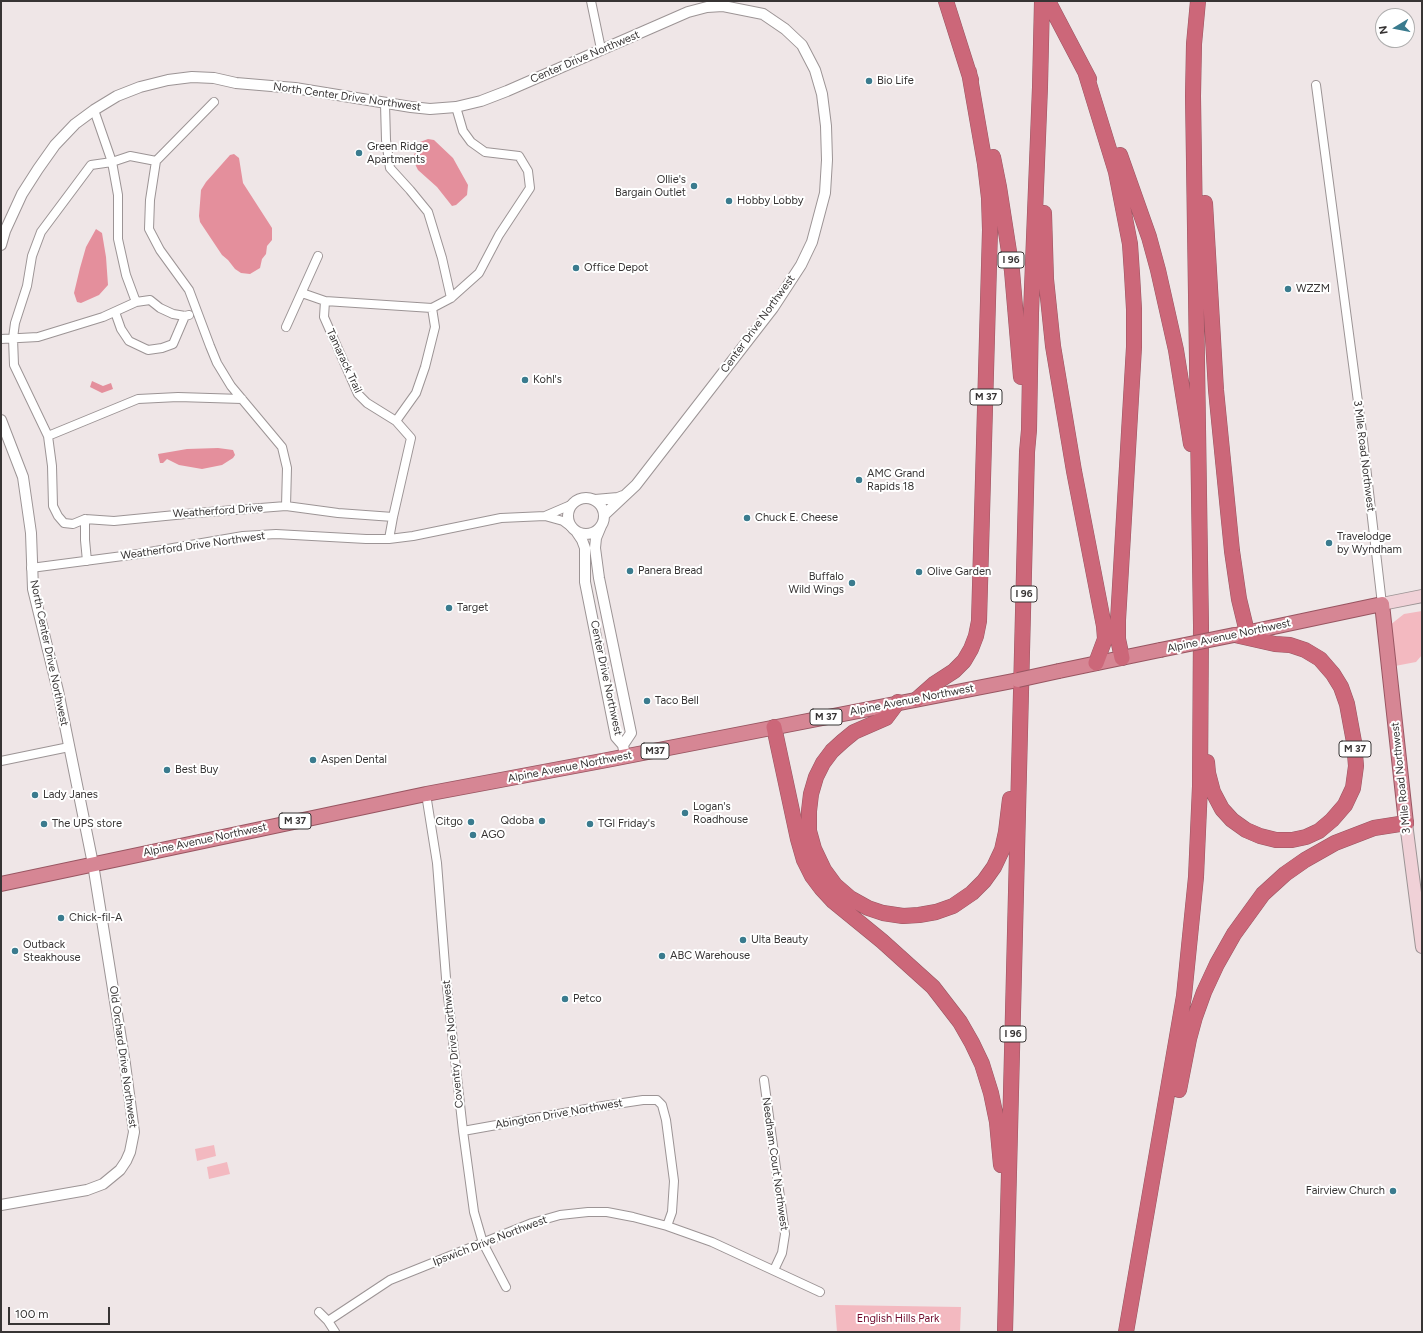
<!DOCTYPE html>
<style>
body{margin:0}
#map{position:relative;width:1423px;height:1333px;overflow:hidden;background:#efe6e7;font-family:Figtree,sans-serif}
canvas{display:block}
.frame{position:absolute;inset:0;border:2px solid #373434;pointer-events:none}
.north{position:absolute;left:1375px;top:8px;width:40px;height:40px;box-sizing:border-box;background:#fff;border:1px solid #afaeae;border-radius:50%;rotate:260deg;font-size:11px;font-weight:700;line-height:16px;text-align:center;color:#373434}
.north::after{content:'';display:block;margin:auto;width:14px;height:18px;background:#3a7b8e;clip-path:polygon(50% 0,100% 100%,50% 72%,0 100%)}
.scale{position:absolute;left:8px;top:1307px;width:102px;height:18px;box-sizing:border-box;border:2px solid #373434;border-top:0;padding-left:5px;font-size:12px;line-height:14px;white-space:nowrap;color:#373434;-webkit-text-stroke:3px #fff;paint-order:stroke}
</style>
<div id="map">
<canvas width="1423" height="1333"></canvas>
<div class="frame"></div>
<div class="north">N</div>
<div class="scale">100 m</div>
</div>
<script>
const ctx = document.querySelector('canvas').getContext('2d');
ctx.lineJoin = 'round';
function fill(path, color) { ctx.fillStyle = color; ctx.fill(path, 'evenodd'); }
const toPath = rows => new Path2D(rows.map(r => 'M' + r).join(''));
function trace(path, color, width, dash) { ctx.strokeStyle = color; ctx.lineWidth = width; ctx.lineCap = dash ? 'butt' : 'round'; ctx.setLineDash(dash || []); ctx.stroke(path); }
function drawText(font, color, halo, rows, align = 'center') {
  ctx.font = font + ' Figtree,sans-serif'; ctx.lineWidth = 4; ctx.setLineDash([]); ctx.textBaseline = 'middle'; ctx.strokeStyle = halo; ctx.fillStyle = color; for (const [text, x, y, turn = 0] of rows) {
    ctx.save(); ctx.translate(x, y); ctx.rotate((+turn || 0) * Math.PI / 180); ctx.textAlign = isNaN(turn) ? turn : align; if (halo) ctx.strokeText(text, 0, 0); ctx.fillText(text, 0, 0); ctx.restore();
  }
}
fill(toPath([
 [1422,611,1422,655,1416,662,1395,666,1390,625,1404,614],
 [214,1145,216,1156,197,1161,195,1149],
 [227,1162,230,1174,209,1179,207,1167],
 [835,1305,961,1307,960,1332,837,1332]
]), '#f3b9c0');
fill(toPath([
 [428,139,434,140,453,158,468,185,467,195,456,205,452,206,437,187,418,170,415,164,414,155,420,142],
 [234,154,239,158,243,183,272,228,272,240,267,246,266,254,262,259,260,268,250,274,241,273,235,269,228,260,222,255,200,222,199,216,201,190,206,182,230,155],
 [96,229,102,233,106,257,108,285,99,295,81,303,77,302,74,293,80,268,86,247],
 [92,381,103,386,111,383,113,389,102,393,90,387],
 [218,448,233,450,235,455,233,458,222,465,202,469,179,465,167,459,163,463,160,463,158,454,187,449]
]), '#e48f9c');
const minor = toPath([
 [591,1,601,49],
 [1316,85,1362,432,1382,604],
 [214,102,156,161,150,200,149,229,160,250,189,290,210,346,217,363,231,386,282,447,287,468,286,506],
 [385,104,386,140,390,168,410,190,428,212,442,258,451,298],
 [302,293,325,301,432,308,451,298,479,273,499,235,530,188,528,171,519,156,485,152,471,142,463,131,456,107],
 [325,301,324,317,358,394,367,403,396,421,411,438,393,517,389,539],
 [136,302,150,300,160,308,173,314,185,316,189,315],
 [115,312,121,329,129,341,148,350,162,348,173,344,185,316],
 [286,327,318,256],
 [1,339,38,337,103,317,136,302,126,275,118,239,118,195,112,162,94,110],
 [396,421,416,393,425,367,435,327,432,308],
 [48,436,138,399,178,397,242,399],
 [545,516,563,521,571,527],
 [85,519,73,524,64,523,58,516,53,506,52,466,48,436,14,365,13,338,15,323,27,286,32,256,41,232,91,165,112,162,130,156,156,161],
 [87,561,85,540,85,519,114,521,196,513,286,506,338,513,393,517],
 [31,568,138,554,243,536,276,534,366,539,389,539,413,536,501,518,545,516,573,504],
 [1,761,69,747],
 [426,794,437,863,446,978,463,1131,474,1212,483,1243,506,1287],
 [764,1080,785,1234,782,1253,774,1270],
 [463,1131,603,1106,643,1100,657,1100,662,1105,666,1120,674,1181,672,1212,667,1226],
 [319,1312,328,1321,335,1332],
 [328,1321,390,1280,532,1223,560,1215,588,1212,607,1212,633,1217,667,1226,712,1242,820,1292]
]);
const tertiary = toPath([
 [1,245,5,231,22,194,38,169,55,145,75,124,94,110,117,96,140,87,168,80,192,77,214,78,236,83,295,88,411,107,430,109,456,107,481,101,507,91,688,12,707,7,723,6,763,14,785,29,802,45,815,70,822,94,826,126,827,160,825,193,812,242,801,265,773,308,636,485,604,515],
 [1,420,23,477,31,533,33,589,58,691,93,864,125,1064,134,1132,130,1152,126,1161,120,1170,103,1184,87,1190,1,1205],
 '568 516a18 18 0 1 1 36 0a18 18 0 1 1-36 0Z',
 [595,500,618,498,623,496],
 [601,526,596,538,595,548,599,578,631,733,623,745],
 [576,531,582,540,585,548,585,582,616,737,623,745,625,756]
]);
const secondary = toPath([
 [1382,604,1422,596],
 [1406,823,1422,947]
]);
const trunk = toPath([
 [1236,635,1382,604,1406,823],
 [1059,671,1160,650],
 [1,884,426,794,607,760,1018,680]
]);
const motorway = toPath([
 [946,1,971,80],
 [1048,1,1089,79],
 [1085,71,1116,172,1130,244,1132,274,1134,309,1134,347,1118,620,1118,639,1122,658],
 [1120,155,1149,237,1158,270,1176,350,1191,444],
 [993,157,999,187,1012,271,1021,377],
 [1205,203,1216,390,1232,551,1239,599,1247,632],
 [1044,213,1046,279,1053,346,1074,471,1104,626,1105,639,1096,663],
 [917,699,934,684,954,671,964,661,971,649,976,636,979,621,990,230,989,198,985,164,969,72],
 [898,702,886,718,854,732,843,741,832,751,823,763,816,777,811,794,809,811,809,831,814,849,824,870,835,885,850,898,868,908,883,913,903,916,919,915,936,912,953,906,972,893,984,881,994,867,1002,850,1006,832,1010,799],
 [774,727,798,839,804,860,812,876,821,888,833,901,882,941,933,987,960,1022,972,1043,982,1064,991,1093,997,1122,1001,1165],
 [1207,762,1208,773,1213,792,1222,809,1232,820,1246,830,1260,836,1276,840,1292,840,1306,837,1319,831,1332,820,1345,805,1353,788,1356,766,1354,742,1347,704,1341,687,1333,674,1320,659,1305,650,1290,645,1275,644,1235,635],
 [1179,1090,1189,1039,1195,1017,1204,992,1217,964,1234,934,1263,894,1285,874,1305,860,1335,843,1374,828,1406,823],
 [1005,1332,1027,452,1029,430,1031,313,1040,87,1042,1],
 [1126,1332,1184,996,1196,877,1200,786,1201,626,1193,96,1194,44,1198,1]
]);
trace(minor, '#9c9495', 10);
trace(tertiary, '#9c9495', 12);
trace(secondary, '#9c9495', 14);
trace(trunk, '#985561', 16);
trace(motorway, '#985561', 16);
trace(minor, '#fff', 8);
trace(tertiary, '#fff', 10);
trace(secondary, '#f0d1d7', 12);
trace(trunk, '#d68694', 14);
trace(motorway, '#cc6779', 15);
const trunkBridge = toPath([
 [1160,650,1234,635],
 [1018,680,1059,671]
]);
trace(trunkBridge, '#985561', 16, []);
trace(trunkBridge, '#d68694', 14);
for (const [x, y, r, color] of [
 [869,81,4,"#3a7b8e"],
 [359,153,4,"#3a7b8e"],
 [694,186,4,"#3a7b8e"],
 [729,201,4,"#3a7b8e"],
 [576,268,4,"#3a7b8e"],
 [1288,289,4,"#3a7b8e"],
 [525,380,4,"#3a7b8e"],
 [859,480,4,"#3a7b8e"],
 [747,518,4,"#3a7b8e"],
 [1329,543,4,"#3a7b8e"],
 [630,571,4,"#3a7b8e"],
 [919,572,4,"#3a7b8e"],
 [852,583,4,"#3a7b8e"],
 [449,608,4,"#3a7b8e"],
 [647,701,4,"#3a7b8e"],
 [313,760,4,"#3a7b8e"],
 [167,770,4,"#3a7b8e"],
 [35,795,4,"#3a7b8e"],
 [685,813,4,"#3a7b8e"],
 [542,821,4,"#3a7b8e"],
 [471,822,4,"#3a7b8e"],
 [44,824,4,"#3a7b8e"],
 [590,824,4,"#3a7b8e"],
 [473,835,4,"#3a7b8e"],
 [61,918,4,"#3a7b8e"],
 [743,940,4,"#3a7b8e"],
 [15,951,4,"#3a7b8e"],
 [662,956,4,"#3a7b8e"],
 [565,999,4,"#3a7b8e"],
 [1393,1191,4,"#3a7b8e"]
]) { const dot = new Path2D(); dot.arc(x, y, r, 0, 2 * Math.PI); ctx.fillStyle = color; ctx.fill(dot); trace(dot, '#fff', 1.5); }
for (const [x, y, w] of [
 [1011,260,26],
 [986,397,32],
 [1024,594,26],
 [826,717,32],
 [1355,749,32],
 [655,751,28],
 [295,821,32],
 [1013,1034,26]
]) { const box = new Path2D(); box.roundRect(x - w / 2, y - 8, w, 16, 3); ctx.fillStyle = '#fff'; ctx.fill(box); trace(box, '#373434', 1); }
drawText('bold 10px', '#373434', null, [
 ["I 96",1011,260],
 ["M 37",986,397],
 ["I 96",1024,594],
 ["M 37",826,717],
 ["M 37",1355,749],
 ["M37",655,751],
 ["M 37",295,821],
 ["I 96",1013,1034]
]);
drawText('11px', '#373434', '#fff', [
 ["Center Drive Northwest",585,57,-23],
 ["North Center Drive Northwest",347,97,8],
 ["Center Drive Northwest",758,324,-54],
 ["Tamarack Trail",344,361,65],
 ["3 Mile Road Northwest",1364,456,83],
 ["Weatherford Drive",218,511,-4],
 ["Weatherford Drive Northwest",193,546,-8],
 ["Alpine Avenue Northwest",1229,636,-12],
 ["North Center Drive Northwest",49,653,78],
 ["Center Drive Northwest",606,678,78],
 ["Alpine Avenue Northwest",912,700,-11],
 ["Alpine Avenue Northwest",570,767,-11],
 ["3 Mile Road Northwest",1401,778,-96],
 ["Alpine Avenue Northwest",205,840,-12],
 ["Coventry Drive Northwest",453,1044,-96],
 ["Old Orchard Drive Northwest",123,1057,82],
 ["Abington Drive Northwest",559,1114,-10],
 ["Needham Court Northwest",775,1164,82],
 ["Ipswich Drive Northwest",490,1241,-21]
]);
drawText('11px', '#373434', '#fff', [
 ["Bio Life",877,81],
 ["Green Ridge",367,147],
 ["Apartments",367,160],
 ["Ollie's",686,180,"right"],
 ["Bargain Outlet",686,193,"right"],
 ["Hobby Lobby",737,201],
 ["Office Depot",584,268],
 ["WZZM",1296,289],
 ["Kohl's",533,380],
 ["AMC Grand",867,474],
 ["Rapids 18",867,487],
 ["Chuck E. Cheese",755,518],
 ["Travelodge",1337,537],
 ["by Wyndham",1337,550],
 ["Panera Bread",638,571],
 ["Olive Garden",927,572],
 ["Buffalo",844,577,"right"],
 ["Wild Wings",844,590,"right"],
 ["Target",457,608],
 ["Taco Bell",655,701],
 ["Aspen Dental",321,760],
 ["Best Buy",175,770],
 ["Lady Janes",43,795],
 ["Logan's",693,807],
 ["Roadhouse",693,820],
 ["Qdoba",534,821,"right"],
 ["Citgo",463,822,"right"],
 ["The UPS store",52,824],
 ["TGI Friday's",598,824],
 ["AGO",481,835],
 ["Chick-fil-A",69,918],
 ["Ulta Beauty",751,940],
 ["Outback",23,945],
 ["Steakhouse",23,958],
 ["ABC Warehouse",670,956],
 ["Petco",573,999],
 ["Fairview Church",1385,1191,"right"]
], 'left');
drawText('11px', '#710a2c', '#fff', [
 ["English Hills Park",898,1319]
]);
</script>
